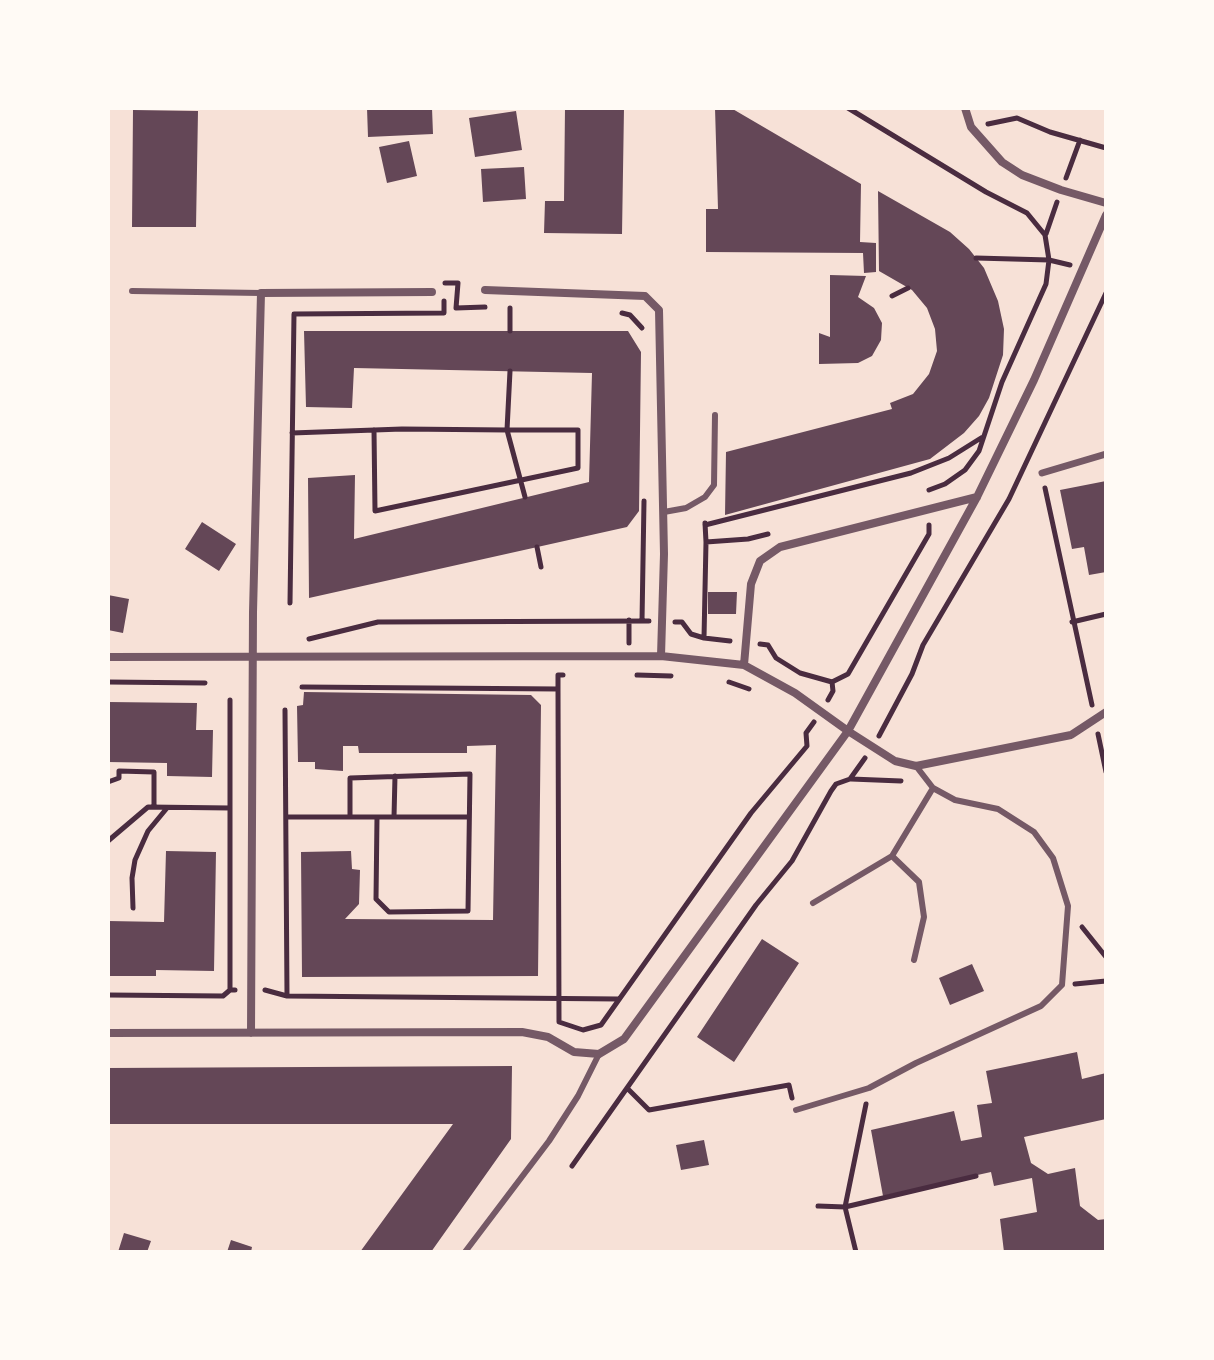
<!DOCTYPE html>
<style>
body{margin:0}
#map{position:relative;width:1214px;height:1360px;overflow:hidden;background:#f7e1d7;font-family:"Fira Sans",sans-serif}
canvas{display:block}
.frame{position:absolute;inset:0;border:110px solid #fffaf5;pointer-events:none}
</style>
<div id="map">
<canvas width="1214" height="1360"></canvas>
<div class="frame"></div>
</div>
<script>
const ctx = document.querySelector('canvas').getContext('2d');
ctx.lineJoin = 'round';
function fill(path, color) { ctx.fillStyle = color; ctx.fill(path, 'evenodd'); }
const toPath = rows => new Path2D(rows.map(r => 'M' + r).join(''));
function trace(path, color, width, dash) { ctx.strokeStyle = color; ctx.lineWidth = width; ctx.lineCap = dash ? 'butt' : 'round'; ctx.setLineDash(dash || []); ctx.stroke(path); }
fill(toPath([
 [367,108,432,108,433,134,368,137],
 [565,108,624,108,622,234,544,233,545,201,564,201],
 [715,108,731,108,861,184,860,242,876,243,876,272,864,273,863,253,706,252,706,209,718,209],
 [133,110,198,111,196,227,132,227],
 [516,111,522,150,475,157,469,118],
 [409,141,417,176,387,183,379,147],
 [524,167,526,199,483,202,481,169],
 [878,191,950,232,969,249,984,268,998,301,1004,329,1003,355,989,398,979,416,964,433,930,459,725,515,726,452,892,409,890,403,913,394,929,374,937,351,935,329,927,308,912,290,879,271],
 [830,275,866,276,858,297,874,308,882,323,881,340,872,356,858,363,819,364,819,333,830,337],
 [304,331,628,331,641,352,639,511,627,527,309,598,308,478,355,475,354,539,589,482,592,373,354,368,352,408,306,407],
 [1106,481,1106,572,1089,575,1084,547,1072,549,1060,490],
 [202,522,236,544,219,571,185,549],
 [708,592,737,592,736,614,708,614],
 [108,595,129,599,123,633,108,630],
 [304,692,531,695,541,705,538,976,302,977,301,852,351,851,352,869,360,870,359,904,345,919,493,920,496,745,467,746,467,753,359,753,358,746,343,746,343,771,315,769,315,762,298,762,297,706,303,705],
 [108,702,197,703,196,730,213,730,212,777,167,776,167,763,108,762],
 [166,851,216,852,214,971,156,970,156,976,108,976,108,921,164,922],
 [762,939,799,963,734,1062,697,1037],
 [972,964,984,991,950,1005,939,978],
 [1077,1052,1082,1079,1106,1073,1106,1119,1024,1137,1031,1163,1048,1174,1075,1168,1080,1206,1098,1220,1106,1219,1106,1252,1004,1252,1000,1219,1037,1212,1032,1178,994,1186,991,1172,883,1196,871,1130,954,1111,961,1141,982,1137,977,1105,992,1103,986,1071],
 [512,1066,511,1139,431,1252,360,1252,453,1124,108,1124,108,1068],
 [704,1140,709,1165,681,1170,676,1145],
 [124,1233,151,1241,147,1252,118,1252],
 [231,1240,252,1247,251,1252,227,1252]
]), '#644757');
trace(toPath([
 [848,108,986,192,1027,213,1045,235,1049,260,1046,284,1002,382,979,451,965,470,945,484,929,490],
 [988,124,1017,118,1050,132,1106,148],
 [1066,178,1080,140],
 [1046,234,1057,202],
 [976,258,1049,260,1070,265],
 [445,283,458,283,456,308,485,307],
 [892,296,908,288],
 [510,308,510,331],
 [622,313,630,315,642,328],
 [374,430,375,511,578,468,578,430,507,430,510,371],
 [292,433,402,429,507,430,525,497],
 [1045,488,1092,705],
 [705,523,706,542],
 [705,525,911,473,949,458,981,438],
 [537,547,541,567],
 [290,603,294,314,444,313,444,301],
 [629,620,629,643],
 [642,621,644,501],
 [675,622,682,622,691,634,704,638,730,641],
 [1072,622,1106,614],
 [704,638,706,542,748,539,768,534],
 [309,639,378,622,649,621],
 [760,644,768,645,776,658,800,673,832,682,848,674,929,534,929,525],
 [637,675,671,676],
 [108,682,205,683],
 [729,682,749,689],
 [302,687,558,689,559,1022,583,1030,601,1025,751,813,807,746,806,733,814,722],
 [558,689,558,675,563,675],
 [230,700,230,990],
 [828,700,833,691,832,682],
 [285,710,287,996],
 [1098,734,1106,772],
 [879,736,912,674,923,645,1009,499,1106,293],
 [851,779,901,781],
 [108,782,119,778,119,771,154,772,154,807],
 [286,817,469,817],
 [350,817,350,778,470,774,468,911,389,912,376,899,377,817],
 [394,817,395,776],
 [108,841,148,807,230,808],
 [133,908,132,878,135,860,148,831,167,808],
 [1082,927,1106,957],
 [1075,984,1106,981],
 [265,990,287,996,618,999],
 [108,995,223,996,230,990,235,990],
 [627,1088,649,1110,789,1085,792,1098],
 [572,1166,756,905,792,861,831,791,836,784,850,779,865,758],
 [818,1206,845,1207,976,1176],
 [856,1252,845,1207,866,1104]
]), '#4a2c40', 5);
trace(toPath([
 [132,291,261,293],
 [664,512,686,508,705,497,714,485,715,415],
 [892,856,919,882,924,917,914,960],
 [813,903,892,856,933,788],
 [796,1110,869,1088,916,1063,1041,1006,1062,985,1068,906,1053,858,1034,832,998,809,955,800,933,788,916,766],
 [465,1252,549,1141,578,1096,599,1054]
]), '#755966', 6);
trace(toPath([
 [1042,473,1106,454]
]), '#755966', 7);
trace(toPath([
 [965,108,971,127,1002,162,1022,175,1061,190,1106,203],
 [485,290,645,296,659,310,664,554,661,656],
 [108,657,661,656,744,665,795,693,848,731,895,761,916,766,1071,735,1106,712],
 [744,665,751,584,760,561,780,547,977,497],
 [108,1033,522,1032,548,1037,574,1052,599,1054,624,1039,848,731,977,497,1034,380,1106,215],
 [251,1033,253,612,261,293,432,292]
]), '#755966', 8);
</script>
